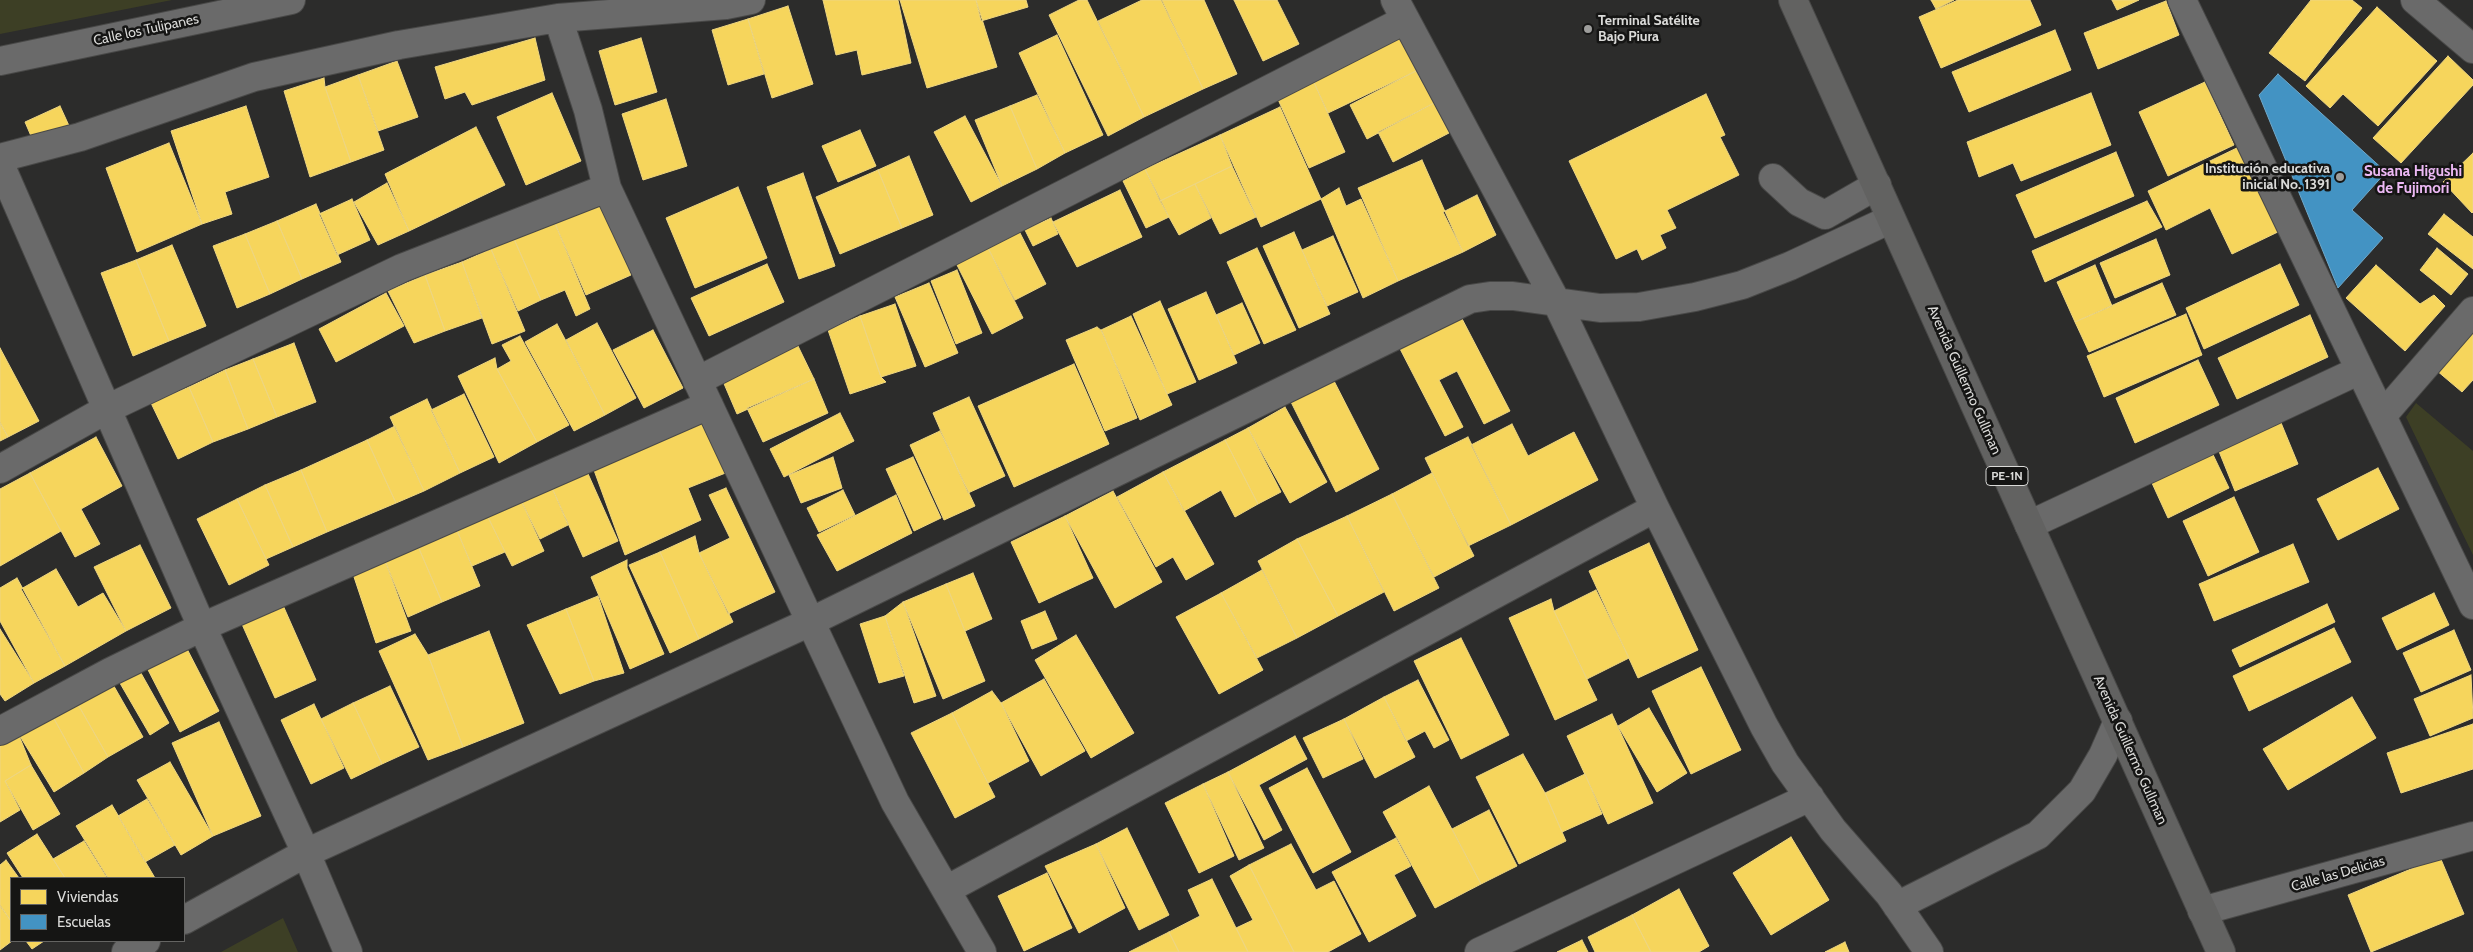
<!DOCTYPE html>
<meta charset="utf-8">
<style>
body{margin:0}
#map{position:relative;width:2473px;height:952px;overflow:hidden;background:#2c2c2b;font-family:Cabin,sans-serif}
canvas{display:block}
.legend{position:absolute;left:10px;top:877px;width:175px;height:65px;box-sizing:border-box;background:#151514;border:1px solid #646462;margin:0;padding:6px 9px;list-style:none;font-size:15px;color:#dadad8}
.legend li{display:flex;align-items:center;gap:10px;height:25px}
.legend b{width:25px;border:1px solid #646462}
</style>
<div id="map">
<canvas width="2473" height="952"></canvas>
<ul class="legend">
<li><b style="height:14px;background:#f6d55c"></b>Viviendas</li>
<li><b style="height:14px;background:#4393c3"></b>Escuelas</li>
</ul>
</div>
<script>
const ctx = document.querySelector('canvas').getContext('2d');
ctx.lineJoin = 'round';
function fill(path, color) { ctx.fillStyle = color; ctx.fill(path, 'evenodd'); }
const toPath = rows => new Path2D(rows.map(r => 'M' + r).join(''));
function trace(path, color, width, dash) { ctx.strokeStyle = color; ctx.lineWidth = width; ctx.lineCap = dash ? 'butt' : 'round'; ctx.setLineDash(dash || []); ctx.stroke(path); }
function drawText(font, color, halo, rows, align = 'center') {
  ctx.font = font + ' Cabin,sans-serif'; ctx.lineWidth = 5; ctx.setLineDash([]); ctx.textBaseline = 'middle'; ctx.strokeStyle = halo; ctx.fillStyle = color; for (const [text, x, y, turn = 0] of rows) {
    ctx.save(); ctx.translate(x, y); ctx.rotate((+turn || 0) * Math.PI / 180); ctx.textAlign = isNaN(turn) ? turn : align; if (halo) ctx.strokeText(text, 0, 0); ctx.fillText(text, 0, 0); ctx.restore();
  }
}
fill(toPath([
 [0,0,172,0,0,34],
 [2416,403,2473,451,2473,555,2406,417],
 [283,918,298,952,221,952]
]), '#3d3f25');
const homes = toPath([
 [823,0,898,0,911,63,862,75,857,50,836,55,823,0],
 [900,0,976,0,997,67,927,88,900,0],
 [976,0,1026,0,1028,7,981,21,976,0],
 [1079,0,1087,0,1144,117,1108,136,1049,15,1079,0],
 [1142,0,1161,0,1203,89,1144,117,1098,21,1142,0],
 [1162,0,1204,0,1237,74,1203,89,1162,0],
 [1234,0,1277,0,1299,44,1263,61,1234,0],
 [1931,0,1954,0,1936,9,1931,0],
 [1958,0,2030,0,2041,25,1941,68,1919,17,1958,0],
 [2112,0,2139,0,2117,10,2112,0],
 [2311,0,2352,0,2362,8,2305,81,2269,53,2311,0],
 [2166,1,2179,35,2098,69,2084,33,2166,1],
 [788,6,813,84,772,98,748,19,788,6],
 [2377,7,2437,61,2378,126,2343,94,2330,108,2306,86,2377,7],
 [748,19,764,74,728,85,712,30,748,19],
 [2055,30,2071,70,1969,112,1952,72,2055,30],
 [1057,35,1103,135,1065,153,1019,53,1057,35],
 [1401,36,1416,71,1328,113,1312,78,1401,36],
 [535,38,545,80,472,105,465,92,445,99,435,67,535,38],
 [641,38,657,92,615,105,599,51,641,38],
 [2448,56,2473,80,2473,85,2401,163,2373,138,2448,56],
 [397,61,418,117,378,131,358,75,397,61],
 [1416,71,1434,103,1367,139,1350,105,1416,71],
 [358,75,384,150,351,162,325,87,358,75],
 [324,78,325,87,351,162,310,177,284,91,324,78],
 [1312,78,1345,152,1309,168,1276,95,1312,78],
 [2205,82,2234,145,2168,176,2139,112,2205,82],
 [552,93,581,161,526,185,497,117,552,93],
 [2091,93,2111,145,2021,181,2013,163,1979,177,1967,142,2091,93],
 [1706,94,1725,135,1720,137,1739,175,1667,210,1676,228,1660,235,1666,248,1642,260,1637,249,1616,259,1569,161,1706,94],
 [1037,95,1065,153,1037,169,1010,106,1037,95],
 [666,99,687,166,643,180,622,114,666,99],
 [1434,103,1449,133,1393,162,1378,132,1434,103],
 [60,106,76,141,40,157,25,122,60,106],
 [246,106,269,177,225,192,232,214,202,224,171,131,246,106],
 [1010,106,1037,169,1002,186,975,120,1010,106],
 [1280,107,1321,199,1261,227,1220,135,1280,107],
 [965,116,1002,186,971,202,934,132,965,116],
 [476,127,505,185,409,231,385,174,476,127],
 [860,130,876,166,838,182,822,146,860,130],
 [1220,135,1232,166,1160,201,1145,169,1220,135],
 [169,143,202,224,137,252,106,168,169,143],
 [2243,145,2282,230,2232,254,2210,208,2166,230,2148,191,2243,145],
 [2116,152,2134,196,2035,238,2016,195,2116,152],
 [2473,153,2473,212,2472,213,2443,182,2473,153],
 [909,156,933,215,902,228,878,170,909,156],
 [1422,160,1463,252,1398,281,1358,188,1422,160],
 [1232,166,1256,217,1220,234,1195,184,1232,166],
 [1145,169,1169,217,1146,228,1123,181,1145,169],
 [878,170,902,228,840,254,816,197,878,170],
 [803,173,835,266,799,279,767,187,803,173],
 [387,183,409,231,378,245,354,202,387,183],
 [1195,184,1211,218,1179,235,1160,201,1195,184],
 [738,187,767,258,695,288,666,218,738,187],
 [1339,188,1346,206,1361,199,1398,281,1363,298,1321,199,1339,188],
 [1120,190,1142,237,1077,267,1053,222,1120,190],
 [1477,195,1496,235,1463,252,1443,212,1477,195],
 [352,199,370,240,337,255,319,214,352,199],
 [600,199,631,275,586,295,554,221,600,199],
 [2147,201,2162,227,2045,282,2032,251,2147,201],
 [316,204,341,262,302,279,277,221,316,204],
 [2444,214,2473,237,2473,269,2428,234,2444,214],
 [1051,218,1058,234,1033,246,1025,230,1051,218],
 [277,221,302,279,270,294,245,234,277,221],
 [554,221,590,309,576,316,565,290,541,300,514,239,554,221],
 [1019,231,1046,284,1015,300,988,248,1019,231],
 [1294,232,1330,314,1299,328,1263,246,1294,232],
 [245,234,270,294,237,308,213,246,245,234],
 [1333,236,1358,292,1327,306,1302,250,1333,236],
 [514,239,541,300,518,311,491,249,514,239],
 [2156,239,2170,275,2115,298,2100,263,2156,239],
 [172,245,206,326,169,341,136,260,172,245],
 [988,248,1023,318,992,334,956,263,988,248],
 [1257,248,1296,330,1264,344,1227,262,1257,248],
 [2437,248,2468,274,2451,295,2420,270,2437,248],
 [491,249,525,331,492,344,462,262,491,249],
 [136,260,169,341,133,356,101,273,136,260],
 [462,262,482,318,445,331,425,275,462,262],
 [767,264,784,302,709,336,691,298,767,264],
 [2280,264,2299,305,2204,349,2186,308,2280,264],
 [2095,265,2112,306,2075,322,2057,282,2095,265],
 [2376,265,2420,304,2434,295,2445,306,2405,351,2346,298,2376,265],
 [957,270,982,333,956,344,931,281,957,270],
 [425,275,445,331,414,343,388,291,425,275],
 [929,283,958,353,925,367,895,297,929,283],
 [2162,283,2176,315,2089,352,2075,322,2162,283],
 [1206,292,1237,363,1199,380,1168,309,1206,292],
 [386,293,404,326,336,362,319,329,386,293],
 [1160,301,1196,382,1167,394,1133,314,1160,301],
 [1242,303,1260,343,1234,355,1216,315,1242,303],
 [895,304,916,366,881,377,860,316,895,304],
 [1458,311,1510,411,1484,424,1457,371,1439,380,1463,427,1445,436,1397,343,1458,311],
 [2186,314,2202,355,2104,397,2087,356,2186,314],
 [2310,315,2328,357,2237,399,2218,358,2310,315],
 [860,316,881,377,886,382,850,394,828,330,860,316],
 [1131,316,1172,405,1140,420,1101,330,1131,316],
 [597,323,636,398,605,415,566,340,597,323],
 [557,324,605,415,574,431,525,342,557,324],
 [2473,326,2473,380,2462,392,2436,370,2473,326],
 [1097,327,1102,331,1137,418,1105,431,1066,340,1097,327],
 [653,330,683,388,644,408,613,350,653,330],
 [520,336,569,425,537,442,497,369,511,361,502,345,520,336],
 [294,343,316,402,277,417,253,359,294,343],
 [798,346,814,379,737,414,722,379,798,346],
 [0,348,39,421,8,437,0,422,0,348],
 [495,358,497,369,537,442,499,463,458,376,495,358],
 [253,359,277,417,248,429,225,370,253,359],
 [2198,360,2219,405,2135,443,2116,398,2198,360],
 [1074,364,1109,444,1014,487,978,406,1074,364],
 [225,370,248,429,213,442,189,387,225,370],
 [1332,377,1379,469,1336,492,1289,398,1332,377],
 [814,379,828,413,763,442,747,408,814,379],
 [189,387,213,442,178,459,151,403,189,387],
 [464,394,494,457,460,473,431,410,464,394],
 [969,397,1005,476,968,493,933,413,969,397],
 [427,399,460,473,424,491,390,417,427,399],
 [1285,407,1327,482,1290,503,1248,428,1285,407],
 [840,413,854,441,784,477,770,449,840,413],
 [2277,413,2298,464,2235,491,2214,439,2277,413],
 [705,415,728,472,688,488,701,520,625,555,591,462,705,415],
 [0,423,8,437,0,441,0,423],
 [1512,424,1528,456,1574,432,1598,480,1511,525,1471,445,1512,424],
 [395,426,424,491,396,503,367,440,395,426],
 [1248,428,1281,492,1258,504,1225,440,1248,428],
 [940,431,975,506,944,520,910,445,940,431],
 [96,437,122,486,81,509,100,544,75,557,30,473,96,437],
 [1468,437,1511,525,1468,546,1425,458,1468,437],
 [367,440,396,503,327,532,301,470,367,440],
 [1225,440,1258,504,1235,517,1221,490,1184,511,1163,472,1225,440],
 [2206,440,2229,488,2168,518,2146,470,2206,440],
 [833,457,842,488,801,503,789,475,833,457],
 [913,457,941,518,914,531,886,469,913,457],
 [585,467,618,541,583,557,550,483,585,467],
 [2378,468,2399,509,2338,540,2317,499,2378,468],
 [301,470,327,532,293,547,265,485,301,470],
 [1163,472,1214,564,1186,580,1173,557,1156,567,1117,497,1163,472],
 [30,473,61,531,0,566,0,489,30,473],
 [1432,473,1474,556,1434,577,1392,494,1432,473],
 [550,483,568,525,540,539,520,498,550,483],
 [265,485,293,547,266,559,237,499,265,485],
 [726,488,775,592,728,614,699,553,730,538,709,495,726,488],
 [843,490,855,515,819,532,807,508,843,490],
 [1113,491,1162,582,1115,608,1065,516,1113,491],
 [1392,494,1439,588,1394,611,1347,516,1392,494],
 [896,495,912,533,837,571,817,535,896,495],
 [2234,497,2259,552,2208,576,2183,521,2234,497],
 [520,498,544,551,512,566,486,513,520,498],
 [237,499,269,565,229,585,197,519,237,499],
 [486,513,505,552,472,566,456,528,486,513],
 [1065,516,1093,578,1039,603,1011,542,1065,516],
 [1347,516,1384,592,1338,616,1297,539,1347,516],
 [456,528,480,586,442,602,417,544,456,528],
 [695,536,699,553,733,622,699,639,660,552,695,536],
 [1297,539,1338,616,1297,638,1258,561,1297,539],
 [1649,543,1698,650,1638,678,1589,571,1649,543],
 [417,544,442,602,408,617,384,558,417,544],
 [2293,544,2309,582,2214,621,2199,584,2293,544],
 [140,545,171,608,126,631,94,567,140,545],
 [660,552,699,639,670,653,629,565,660,552],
 [384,558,411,631,376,643,352,571,384,558],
 [627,560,627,568,664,654,630,669,591,577,627,560],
 [56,569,78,607,103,593,126,631,65,666,21,589,56,569],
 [1262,570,1297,638,1257,658,1221,593,1262,570],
 [973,573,992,619,965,631,946,584,973,573],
 [17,578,65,666,34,683,0,621,0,588,17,578],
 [946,584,985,681,943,699,903,602,946,584],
 [1596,590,1629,658,1587,679,1554,611,1596,590],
 [1221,593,1263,670,1219,694,1176,617,1221,593],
 [2434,593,2449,625,2397,650,2382,618,2434,593],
 [598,596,624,673,594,681,566,609,598,596],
 [1551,599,1554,611,1597,700,1555,720,1509,618,1551,599],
 [903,602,936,696,914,703,885,616,903,602],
 [282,603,316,680,275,698,241,622,282,603],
 [2327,604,2335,622,2240,667,2232,650,2327,604],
 [566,609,594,681,560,694,527,625,566,609],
 [1045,611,1057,639,1032,649,1021,621,1045,611],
 [885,616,904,676,879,683,860,624,885,616],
 [2334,628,2351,662,2249,711,2233,676,2334,628],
 [0,629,34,683,5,701,0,694,0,629],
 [2454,630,2471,670,2421,692,2403,653,2454,630],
 [489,631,524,723,463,747,428,655,489,631],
 [415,634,428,655,463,747,428,760,379,651,415,634],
 [1076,635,1134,733,1091,758,1035,660,1076,635],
 [1461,638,1509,735,1461,759,1414,661,1461,638],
 [184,643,219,711,180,732,144,662,184,643],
 [137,666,169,723,150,735,117,678,137,666],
 [1701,667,1741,750,1691,774,1652,691,1701,667],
 [2471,675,2473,718,2430,736,2414,699,2471,675],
 [1044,679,1085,751,1041,776,1001,703,1044,679],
 [1418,680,1449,740,1434,748,1425,731,1406,741,1384,697,1418,680],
 [111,681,143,737,108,757,76,701,111,681],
 [390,686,419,747,382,764,353,703,390,686],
 [992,691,1001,703,1029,761,988,783,952,713,992,691],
 [1384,697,1415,757,1375,778,1344,719,1384,697],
 [2352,697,2376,738,2288,790,2263,749,2352,697],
 [76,701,108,757,84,773,52,715,76,701],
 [353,703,382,764,351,779,321,719,353,703],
 [314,704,344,768,311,784,281,720,314,704],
 [1649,708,1687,773,1657,792,1618,726,1649,708],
 [952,713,995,797,955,818,911,733,952,713],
 [1612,714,1653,803,1608,824,1567,736,1612,714],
 [52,715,84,773,54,792,18,733,52,715],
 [1344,719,1363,759,1323,778,1303,738,1344,719],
 [219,722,261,816,213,836,172,743,219,722],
 [2473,724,2473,769,2401,793,2387,753,2473,724],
 [18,733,31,765,5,781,20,810,0,822,0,743,18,733],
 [1295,736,1307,759,1259,785,1282,830,1264,840,1228,772,1295,736],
 [1523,754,1545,793,1566,841,1519,864,1476,777,1523,754],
 [170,762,213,836,181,855,137,780,170,762],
 [31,765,60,814,33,830,5,781,31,765],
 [1307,768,1351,852,1313,873,1269,788,1307,768],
 [1228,772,1264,848,1239,860,1203,784,1228,772],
 [1585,774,1602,814,1562,832,1545,793,1585,774],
 [1203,784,1234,856,1199,873,1165,803,1203,784],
 [1429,786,1481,884,1435,908,1383,812,1429,786],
 [147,799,175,845,145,862,118,816,147,799],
 [112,805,155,878,108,878,76,826,112,805],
 [1489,810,1517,866,1481,884,1452,829,1489,810],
 [1127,828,1169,915,1139,930,1096,844,1127,828],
 [37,834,53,859,65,878,23,878,7,853,37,834],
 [1791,837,1829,900,1771,935,1733,873,1791,837],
 [1396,838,1411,866,1394,875,1416,916,1369,942,1332,872,1396,838],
 [84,841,107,878,65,878,53,859,84,841],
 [1096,844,1125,908,1079,933,1045,866,1096,844],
 [1291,844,1316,890,1334,881,1361,934,1328,952,1294,952,1249,865,1291,844],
 [2440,857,2464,914,2371,952,2348,895,2440,857],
 [6,860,19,878,11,878,11,921,0,905,0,865,6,860],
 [1249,865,1294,952,1248,952,1236,928,1253,920,1230,876,1249,865],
 [1047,873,1072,928,1024,951,998,896,1047,873],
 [1212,879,1236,928,1248,952,1179,952,1169,932,1200,916,1188,890,1212,879],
 [1679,889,1709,946,1699,952,1651,952,1632,915,1679,889],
 [0,906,11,921,12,941,0,950,0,906],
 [1632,915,1651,952,1595,952,1588,937,1632,915],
 [1169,932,1179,952,1129,952,1169,932],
 [1582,940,1588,952,1557,952,1582,940],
 [26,941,44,941,32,949,26,941],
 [1845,942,1849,952,1825,952,1845,942]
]);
fill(homes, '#f6d55c');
trace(homes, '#eed681', 1);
const schools = toPath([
 [2278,74,2386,172,2352,210,2383,238,2338,288,2259,95,2278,74]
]);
fill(schools, '#4393c3');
trace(schools, '#70a8c9', 1);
const minor = toPath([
 [1395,0,1557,303,1655,508,1764,726,1785,763,1833,830,1889,894,1929,952],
 [2182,0,2473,605],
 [2415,0,2473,49],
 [558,18,588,110,607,188,895,802,982,952],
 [0,61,291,0],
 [0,158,80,137,254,77,399,45,558,18,726,5,751,0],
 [0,164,202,627,306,853,348,952],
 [1773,178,1799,202,1825,215,1877,185],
 [697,381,1405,20],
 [2382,416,2473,311],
 [0,469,107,409,402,268,607,188],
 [2029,525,2360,370],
 [0,731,110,672,202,627,709,405],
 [946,890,1655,508],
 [1897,906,2038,835,2082,791,2103,755,2118,721],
 [2202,911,2473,836],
 [184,920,306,853,810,622,1470,299,1490,296,1513,296,1600,308,1639,307,1695,297,1742,285,1790,266,1891,219],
 [126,952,146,941],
 [1479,952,1810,797]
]);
const major = toPath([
 [1793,0,2221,952]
]);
trace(minor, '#484847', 30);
trace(major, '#484847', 30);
trace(minor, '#6a6a6a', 28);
trace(major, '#626261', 28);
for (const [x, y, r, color] of [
 [1588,29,5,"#9d9d9b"],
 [2340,177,5,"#9d9d9b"]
]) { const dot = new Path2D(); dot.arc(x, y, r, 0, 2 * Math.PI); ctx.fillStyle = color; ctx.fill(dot); trace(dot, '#151514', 2); }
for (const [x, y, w] of [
 [2007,476,42]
]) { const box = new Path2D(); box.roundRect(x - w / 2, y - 9.5, w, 19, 4); ctx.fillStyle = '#151514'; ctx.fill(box); trace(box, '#dadad8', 1); }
drawText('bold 12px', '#dadad8', null, [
 ["PE-1N",2007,476]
]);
drawText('bold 14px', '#dadad8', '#151514', [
 ["Terminal Satélite",1598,21],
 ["Bajo Piura",1598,37],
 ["Institución educativa",2330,169,"right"],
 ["inicial No. 1391",2330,185,"right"]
], 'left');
drawText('14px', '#dadad8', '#151514', [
 ["Calle los Tulipanes",146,30,-12],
 ["Avenida Guillermo Gullman",1964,380,66],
 ["Avenida Guillermo Gullman",2130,750,66],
 ["Calle las Delicias",2338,874,-16]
]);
drawText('bold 15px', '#edb9f5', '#151514', [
 ["Susana Higushi",2413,172],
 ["de Fujimori",2413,189]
]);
</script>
